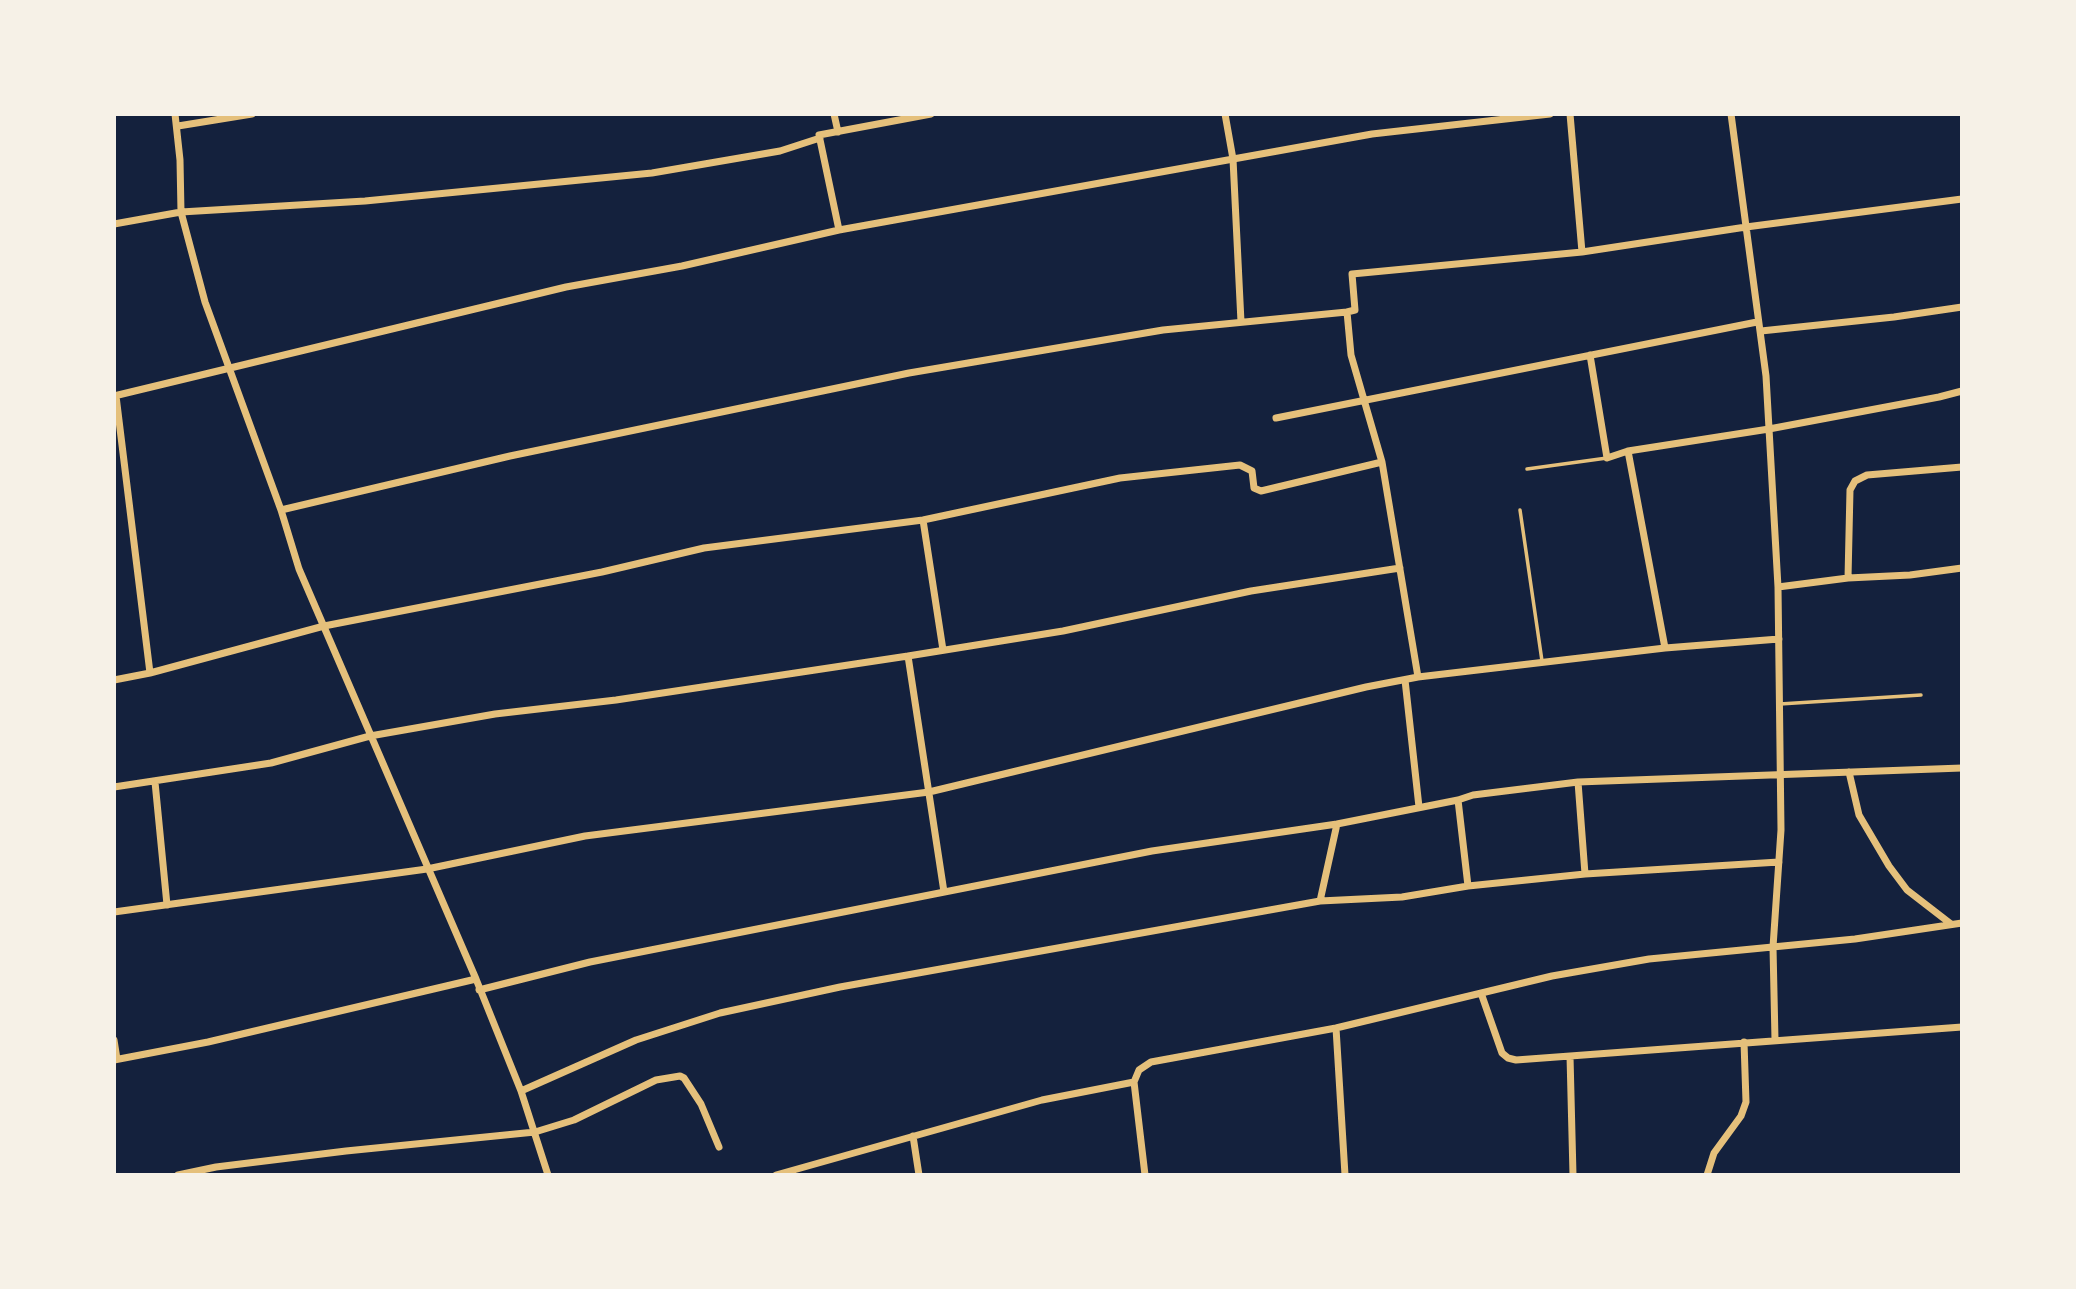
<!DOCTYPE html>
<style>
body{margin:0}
#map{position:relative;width:2076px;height:1289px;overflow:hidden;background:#14213d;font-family:Helvetica,sans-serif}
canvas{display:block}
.frame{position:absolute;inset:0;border:116px solid #f6f1e7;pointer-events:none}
</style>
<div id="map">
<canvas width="2076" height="1289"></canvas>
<div class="frame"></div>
</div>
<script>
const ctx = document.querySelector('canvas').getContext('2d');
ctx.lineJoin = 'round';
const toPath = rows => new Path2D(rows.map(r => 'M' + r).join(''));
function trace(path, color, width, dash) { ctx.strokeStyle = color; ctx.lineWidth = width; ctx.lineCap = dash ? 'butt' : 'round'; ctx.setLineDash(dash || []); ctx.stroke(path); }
trace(toPath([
 [1527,469,1607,458],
 [1520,510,1542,661],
 [1780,704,1921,695]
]), '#e5c07b', 3.5);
trace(toPath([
 [175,114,180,160,181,212,205,302,281,510,299,569,476,979,521,1091,548,1175],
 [834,114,838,132],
 [1225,114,1233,159,1241,322],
 [1570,114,1582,252],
 [1731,114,1766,376,1778,587,1781,830,1773,947,1775,1040],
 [178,126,252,114],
 [114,224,181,212,365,201,652,173,780,151,820,138],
 [839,230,819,135,931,114],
 [1761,331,1894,317,1962,307],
 [1590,355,1607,458,1628,451,1769,429,1939,397,1962,391],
 [114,396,566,287,682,266,839,230,1372,134,1550,114],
 [116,396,150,673],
 [1276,418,1757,322],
 [1628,451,1665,648],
 [1962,467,1867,475,1855,481,1850,490,1848,578,1910,575,1962,568],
 [281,510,510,456,909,373,1163,330,1347,312],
 [923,520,943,650],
 [1778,587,1848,578],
 [908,656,944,892],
 [1418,677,1382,462,1351,355,1347,312,1355,310,1352,274,1582,252,1746,227,1962,199],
 [114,680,150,673,324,626,602,572,704,548,923,520,1120,478,1240,465,1252,471,1254,488,1261,491,1382,462],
 [1405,680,1419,807],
 [1849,772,1859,815,1889,866,1907,890,1951,924],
 [155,782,167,905],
 [114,787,271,763,370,736,495,714,616,700,908,656,1063,631,1251,591,1400,568],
 [1458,800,1468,886],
 [1585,874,1779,862],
 [1320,901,1402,897,1468,886,1585,874,1578,782],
 [114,912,427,869,585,836,929,792,1366,687,1418,677,1665,648,1779,639],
 [479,990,590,962,1152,851,1337,824],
 [1481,993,1502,1053,1508,1058,1516,1060,1962,1027],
 [1336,1028,1345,1175],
 [114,1040,117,1059],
 [1570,1056,1573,1175],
 [114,1060,208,1042,476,979],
 [1134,1082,1145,1175],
 [521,1091,636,1040,720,1013,840,987,1320,901,1337,824,1458,800,1473,795,1578,782,1962,768],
 [913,1136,919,1175],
 [178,1175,216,1167,346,1151,535,1132,574,1120,656,1080,680,1076,684,1078,701,1104,719,1147],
 [776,1175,1042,1100,1134,1082,1139,1070,1151,1062,1336,1028,1552,976,1649,959,1855,939,1962,923],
 [1707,1175,1714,1153,1741,1116,1746,1102,1744,1042]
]), '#e5c07b', 7);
</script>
